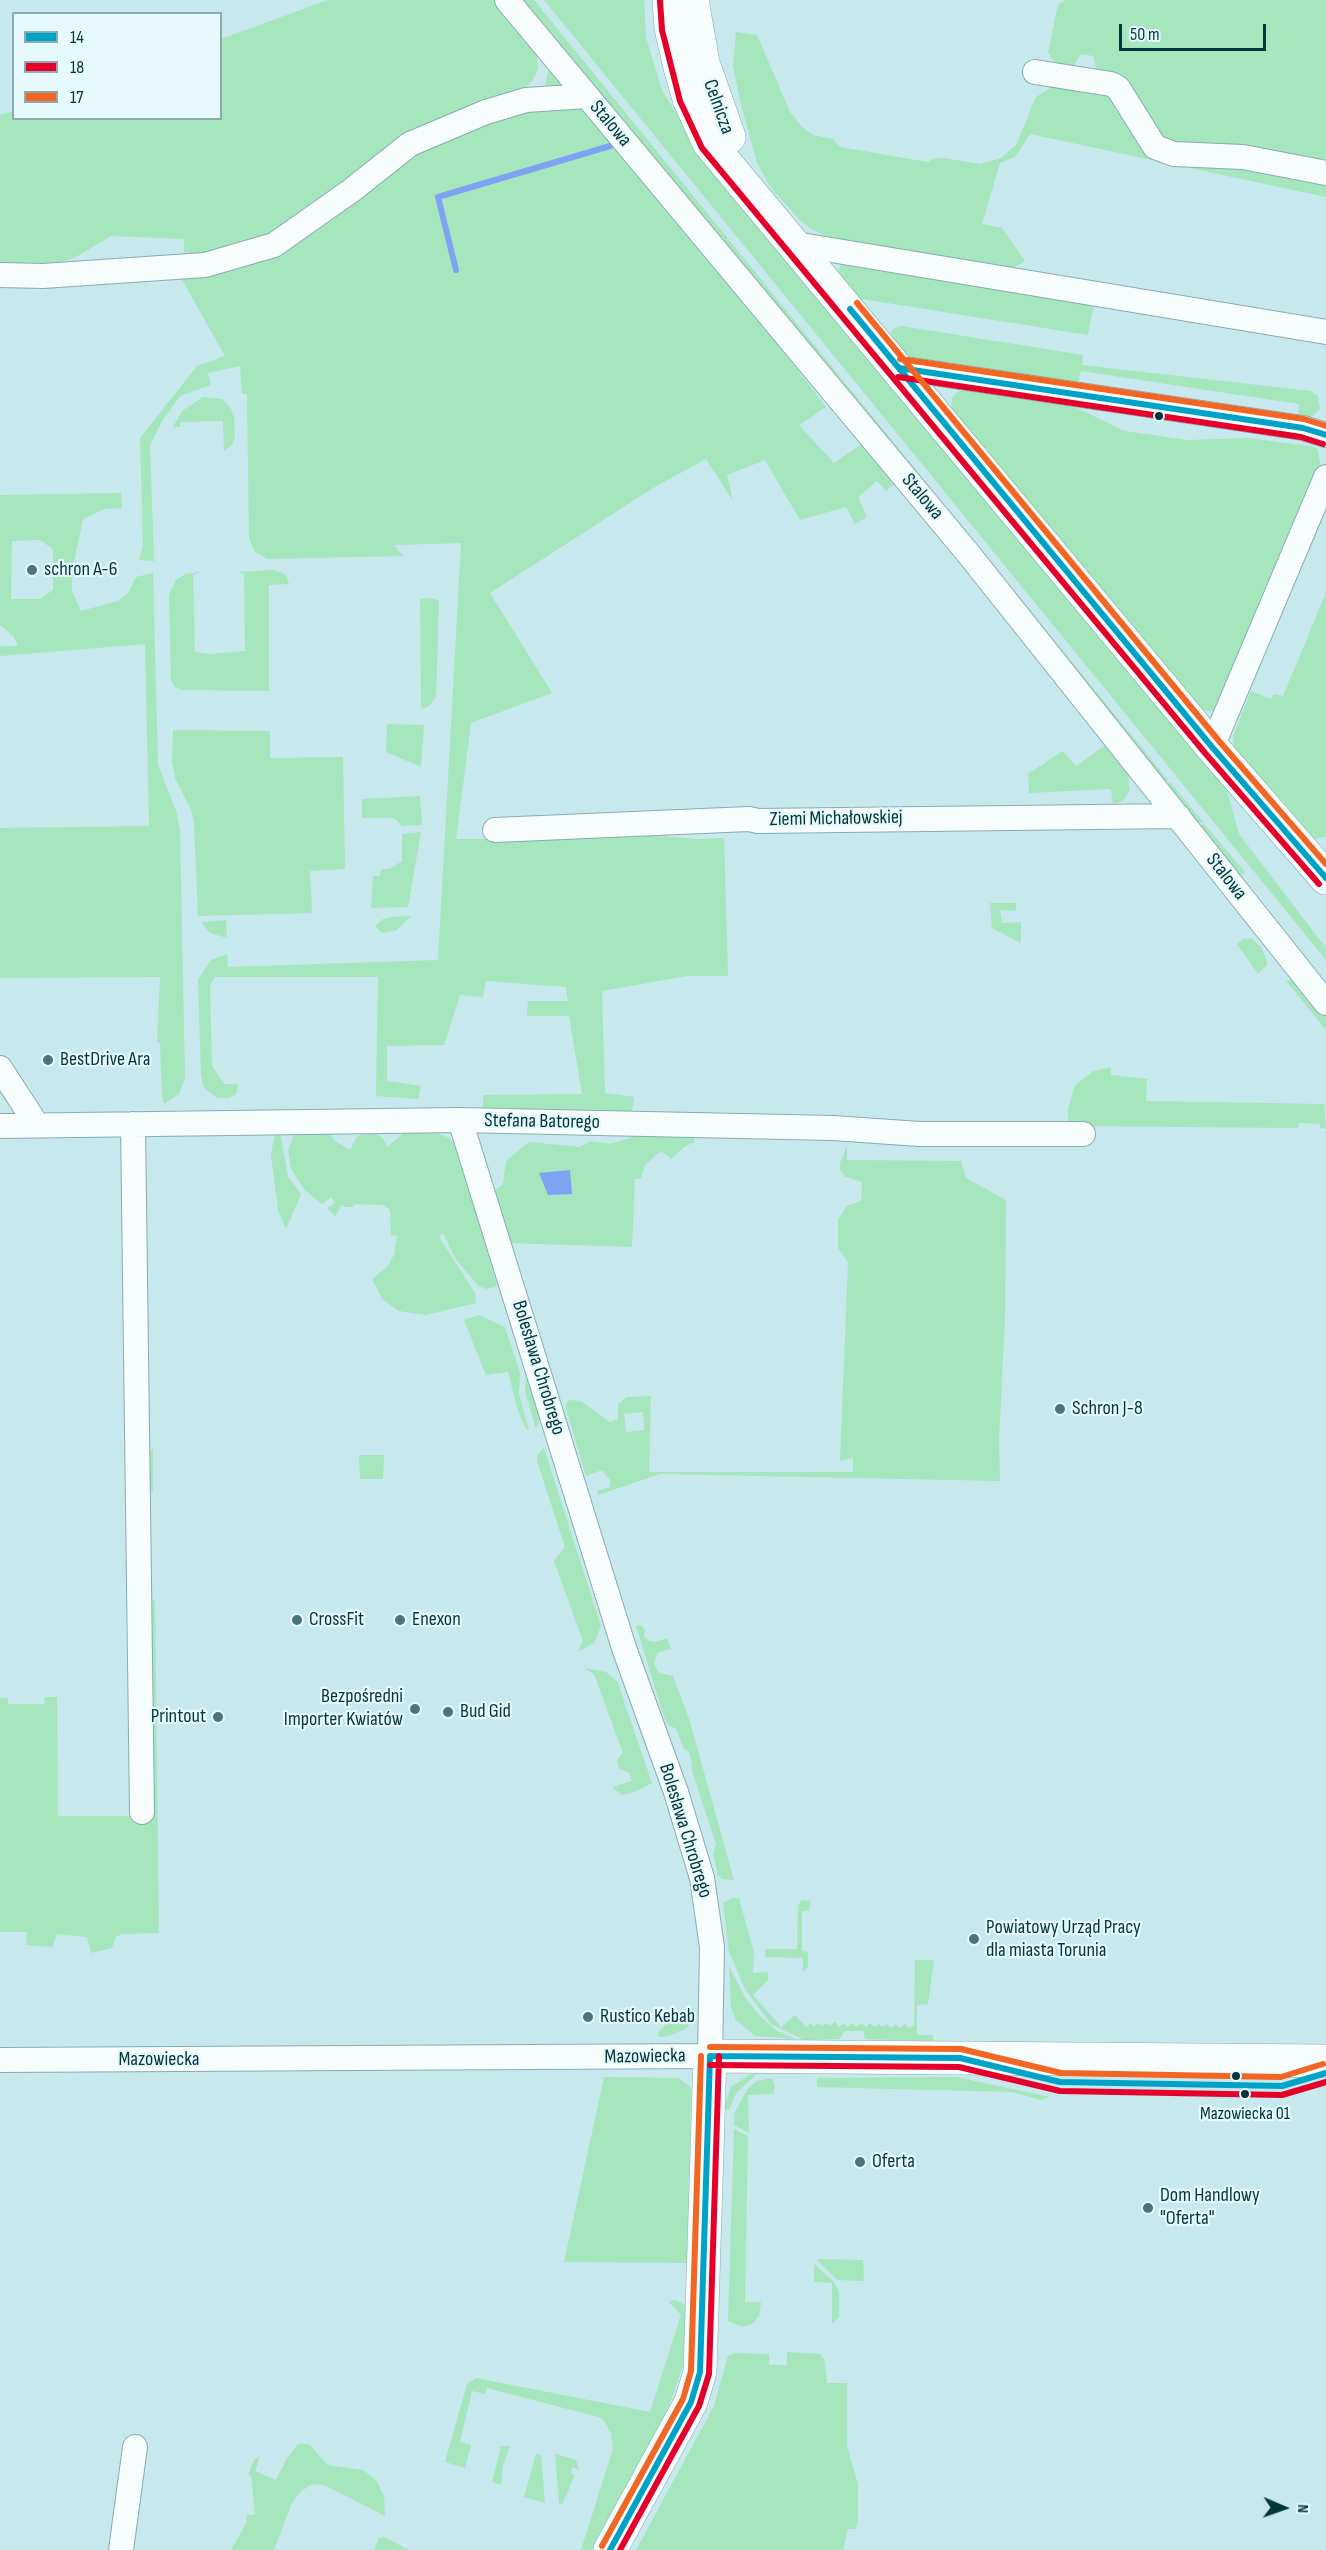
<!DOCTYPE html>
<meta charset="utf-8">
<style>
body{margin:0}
#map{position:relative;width:1326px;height:2550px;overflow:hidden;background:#c7e8ed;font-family:"Sofia Sans Condensed",sans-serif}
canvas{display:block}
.legend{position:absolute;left:12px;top:12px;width:210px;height:108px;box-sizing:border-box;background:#e6f9fc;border:2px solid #8babaf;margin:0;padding:8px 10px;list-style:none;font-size:18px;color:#03363c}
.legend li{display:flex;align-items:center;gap:12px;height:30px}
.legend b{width:30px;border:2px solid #8babaf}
.north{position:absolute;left:1254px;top:2478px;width:60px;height:60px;-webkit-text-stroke:4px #e6f9fc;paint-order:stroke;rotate:92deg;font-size:16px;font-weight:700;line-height:24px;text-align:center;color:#03363c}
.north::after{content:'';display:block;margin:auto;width:21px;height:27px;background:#03363c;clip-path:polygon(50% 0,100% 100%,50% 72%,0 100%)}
.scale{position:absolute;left:1119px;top:24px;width:147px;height:27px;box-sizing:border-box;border:3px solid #03363c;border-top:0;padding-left:8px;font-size:18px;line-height:21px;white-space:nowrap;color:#03363c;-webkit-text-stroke:4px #e6f9fc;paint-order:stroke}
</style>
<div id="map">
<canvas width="1326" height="2550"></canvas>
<ul class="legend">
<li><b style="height:8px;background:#00a3c7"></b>14</li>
<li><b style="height:8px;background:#e4002b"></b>18</li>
<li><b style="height:8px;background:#f26522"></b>17</li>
</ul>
<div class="north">N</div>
<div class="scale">50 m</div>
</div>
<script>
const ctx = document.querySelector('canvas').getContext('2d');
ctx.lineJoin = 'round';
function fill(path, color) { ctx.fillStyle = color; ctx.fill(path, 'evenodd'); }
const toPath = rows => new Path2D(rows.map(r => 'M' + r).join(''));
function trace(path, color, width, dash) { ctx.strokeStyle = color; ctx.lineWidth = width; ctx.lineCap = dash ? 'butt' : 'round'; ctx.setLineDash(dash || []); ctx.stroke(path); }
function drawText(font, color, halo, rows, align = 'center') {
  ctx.font = font + ' "Sofia Sans Condensed",sans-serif'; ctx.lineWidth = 4.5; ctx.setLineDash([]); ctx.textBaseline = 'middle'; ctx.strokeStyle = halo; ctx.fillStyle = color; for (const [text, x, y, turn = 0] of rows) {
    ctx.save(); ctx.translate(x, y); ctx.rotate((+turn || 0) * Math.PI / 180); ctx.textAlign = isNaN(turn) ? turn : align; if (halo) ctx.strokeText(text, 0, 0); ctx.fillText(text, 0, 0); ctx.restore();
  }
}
fill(toPath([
 [328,0,500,0,537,54,538,69,532,81,521,92,268,243,184,258,184,239,111,236,76,257,50,266,0,265,0,115,13,111,14,118,220,118,221,39],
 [519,0,534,0,1168,780,1161,787],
 [544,0,644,0,646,38,662,90,691,137,1223,776,1239,834,1326,948,1326,960],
 [1065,0,1326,0,1326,197,1030,134,1015,157,1000,163,982,224,1002,228,1025,261,1009,270,831,238,811,229,799,219,771,188,757,162,741,105,733,66,736,32,757,35,790,112,801,126,813,135,833,139,840,147,928,162,935,158,944,158,980,164,1001,158,1016,145,1036,97,1052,87,1107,77,1096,68,1093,56,1081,54,1072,68,1058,67,1053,61,1048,52,1058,5],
 [549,68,566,87,544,90],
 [528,104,585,108,675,210,826,407,799,425,834,463,864,442,901,477,886,491,877,481,858,497,867,517,855,524,846,507,800,520,765,460,727,475,733,501,706,459,653,488,490,593,552,693,471,723,456,839,517,839,579,831,698,839,724,838,728,976,687,976,602,991,605,1093,634,1097,632,1111,483,1110,483,1095,582,1094,569,1016,527,1016,528,1001,568,1001,566,987,486,981,483,997,460,995,444,1045,387,1046,387,1081,421,1086,418,1099,376,1096,378,977,215,977,210,985,212,1066,224,1084,238,1084,236,1094,229,1098,218,1098,204,1088,201,1076,198,980,211,960,227,954,228,967,438,960,461,543,394,545,403,556,267,559,255,552,249,538,247,394,242,394,240,366,208,373,211,385,180,396,162,421,150,445,154,561,139,560,143,544,140,438,197,366,225,356,177,271,275,249,418,146],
 [845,263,1094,304,1088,335,856,298,837,274,841,264],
 [901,326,1083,355,1082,365,1311,391,1318,396,1320,409,1310,418,1298,418,1299,404,1081,371,1078,384,911,358,904,356,890,336,893,329],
 [964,390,1069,404,1124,431,1188,440,1248,438,1315,447,1318,451,1321,468,1215,712,1202,710,951,413,952,398,957,392],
 [203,397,222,399,230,407,234,417,235,437,232,445,224,451,223,421,180,422,180,427,173,427,182,411],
 [121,493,122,508,105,509,83,519,72,571,72,591,81,611,118,601,128,593,136,577,153,573,158,765,177,813,180,832,185,1078,179,1094,164,1104,162,1095,160,1043,157,1042,160,977,0,978,0,828,149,826,145,644,0,656,0,646,18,646,14,637,0,625,0,495],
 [40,540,53,549,53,590,40,599,11,599,12,541],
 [274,570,286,575,289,584,269,585,269,691,182,690,175,687,171,680,169,595,176,580,185,574,201,572,193,575,195,652,209,654,245,651,244,574,238,572],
 [1326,593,1326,837,1314,839,1235,752,1233,736,1251,691,1271,699,1274,694,1283,696],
 [431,598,439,601,436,697,429,706,421,709,420,599],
 [387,724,424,725,421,767,386,752],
 [173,730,270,731,270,758,343,757,345,869,310,871,312,913,198,916,194,822,191,810,175,778,172,761],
 [1109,742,1128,767,1129,792,1124,800,1113,805,1111,789,1029,793,1028,774,1063,751,1076,766],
 [1170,782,1203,822,1191,823,1162,789],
 [420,796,422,825,402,826,394,818,362,818,362,799],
 [1204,824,1245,872,1238,878,1194,827],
 [421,832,408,907,371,908,373,876,380,876,381,870,392,868,402,861,402,834],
 [990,903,1016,903,1016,911,1000,910,1002,923,1021,922,1021,943,992,928],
 [411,916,397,930,382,933,375,926,383,919,391,917],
 [226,920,227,938,210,933,201,922],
 [1251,938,1261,947,1266,958,1267,965,1258,974,1237,944,1243,939],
 [1293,979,1326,1013,1326,1030,1286,981],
 [1111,1067,1111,1075,1147,1079,1146,1101,1324,1104,1326,1129,1321,1128,1319,1124,1299,1123,1298,1128,1068,1126,1068,1109,1075,1085,1094,1071],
 [279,1126,288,1177,301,1194,286,1229,278,1210,271,1155,275,1132],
 [325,1128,335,1141,350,1150,356,1138,362,1134,374,1133,383,1138,387,1147,405,1132,425,1128,449,1138,457,1147,462,1158,497,1286,487,1289,478,1286,455,1258,443,1233,439,1237,475,1293,476,1303,426,1315,399,1311,382,1299,372,1279,388,1266,394,1255,397,1236,391,1235,390,1210,384,1205,354,1204,353,1207,345,1207,342,1205,335,1216,327,1208,335,1203,331,1197,322,1204,304,1189,291,1169,288,1150,294,1135,307,1130],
 [639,1135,693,1135,695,1142,684,1147,671,1159,661,1151,645,1165,641,1179,635,1179,632,1247,506,1243,493,1192,503,1184,506,1161,529,1142,579,1147,591,1141,611,1144],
 [847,1146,847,1160,961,1161,966,1178,1006,1200,1005,1317,999,1439,1000,1481,660,1474,598,1495,597,1491,610,1487,610,1480,602,1470,586,1476,565,1405,569,1400,581,1401,610,1422,618,1419,618,1404,627,1397,651,1396,649,1472,853,1472,853,1458,840,1461,848,1262,838,1248,838,1220,847,1206,861,1201,862,1182,845,1177,840,1170,840,1163],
 [643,1412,644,1430,626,1432,624,1414],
 [479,1315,505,1327,520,1373,519,1395,529,1430,526,1429,517,1408,508,1372,486,1375,464,1320],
 [526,1370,541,1417,536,1429,525,1391],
 [544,1448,601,1626,594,1643,578,1652,583,1641,554,1561,565,1547,537,1461,537,1455],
 [153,1449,153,1494,148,1481,146,1453],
 [359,1455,384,1455,383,1479,360,1479],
 [155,1600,159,1933,122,1934,116,1937,112,1948,91,1953,87,1937,57,1934,52,1947,26,1945,27,1932,0,1932,0,1698,8,1698,8,1704,44,1704,45,1697,57,1697,58,1816,128,1816,147,1812,149,1601],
 [641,1625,645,1630,644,1637,649,1641,656,1642,667,1638,671,1649,657,1653,654,1664,659,1673,673,1676,690,1722,734,1880,722,1879,718,1875,713,1853,716,1844,691,1768,692,1762,689,1752,684,1749,676,1729,666,1723,636,1626],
 [584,1668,606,1672,617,1681,652,1783,635,1792,622,1795,612,1787,632,1781,629,1773,619,1768,617,1760,623,1753,594,1674],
 [732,1898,739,1898,754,1953,753,1973,768,1972,768,1980,753,1995,781,2027,795,2015,806,2027,811,2023,814,2027,818,2023,822,2026,827,2023,830,2026,835,2022,839,2027,844,2023,847,2027,852,2023,856,2027,861,2023,866,2027,870,2023,874,2027,879,2024,882,2027,887,2024,891,2028,896,2024,900,2028,905,2024,909,2028,914,2025,915,1960,934,1960,928,2004,917,2005,917,2035,933,2035,933,2041,865,2039,863,2031,844,2031,840,2039,804,2040,771,2024,745,1989,729,1951,723,1903],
 [802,1900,810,1901,809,1911,802,1911,802,1951,808,1952,808,1967,803,1972,803,1958,765,1957,765,1949,797,1949,798,1905],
 [729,1966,746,1999,759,2015,777,2031,796,2039,755,2036,736,2020,731,2008],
 [694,2008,692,2020,686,2029,668,2036,659,2037,658,2032,677,2014],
 [758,2073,736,2093,729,2110,724,2108,731,2087,749,2075],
 [604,2077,679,2078,691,2088,687,2263,564,2262],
 [956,2077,1050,2097,1040,2100,1013,2092,817,2087,817,2078],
 [772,2078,775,2087,773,2094,748,2095,749,2133,734,2125,734,2114,748,2088,757,2081],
 [734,2129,748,2136,745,2302,761,2302,759,2316,752,2324,743,2327,728,2321],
 [816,2259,863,2260,864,2281,837,2280],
 [814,2264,834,2282,839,2292,839,2317,832,2324,832,2283,814,2282],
 [675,2300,686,2305,683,2366,668,2409,592,2550,581,2550,613,2449,611,2433,602,2418,487,2388,485,2394,472,2391,460,2442,471,2445,465,2468,445,2462,467,2384,476,2378,650,2412,681,2315,669,2302],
 [787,2352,820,2354,824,2359,827,2383,847,2383,847,2446,858,2484,858,2521,855,2529,848,2529,843,2550,636,2550,714,2406,728,2356,735,2353,769,2354,769,2365,787,2365],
 [298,2444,309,2444,328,2465,363,2470,376,2480,384,2496,385,2516,324,2485,312,2484,300,2492,291,2505,274,2550,231,2550,247,2522,246,2516,255,2514,251,2475,248,2475,254,2460,260,2456,255,2471,276,2480,286,2460],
 [501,2446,510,2446,503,2465,501,2485,492,2482],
 [536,2454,541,2455,545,2503,524,2497],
 [555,2454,576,2460,579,2470,572,2467,571,2473,575,2475,562,2505,559,2503],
 [384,2537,388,2539,409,2550,374,2550,379,2538]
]), '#a5e6bc');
fill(toPath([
 [570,1170,572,1194,548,1195,539,1173]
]), '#7ea3f2');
trace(toPath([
 [456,270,438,197,610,146]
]), '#7ea3f2', 6);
const street = toPath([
 [507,0,967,552,1326,1003],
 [1035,72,1111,84,1118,88,1155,147,1174,154,1243,157,1326,173],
 [795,244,1326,332],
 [0,275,43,276,205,265,274,245,352,190,410,144,486,112,526,100,587,96],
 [899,368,1303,428,1326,435],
 [1212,747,1326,477],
 [495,830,749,819,758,821,1178,816],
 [0,1068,37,1125],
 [133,1124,142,1812],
 [0,1126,460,1120,833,1128,920,1134,1083,1134],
 [0,2060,710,2056,712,1947,702,1878,676,1792,624,1648,460,1120],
 [121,2550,135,2447]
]);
const secondary = toPath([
 [669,0,671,28,680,67,689,99,709,143,1212,747,1326,878],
 [692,0,703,63,729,137],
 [610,2550,691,2402,700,2372,710,2056,1326,2061]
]);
trace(street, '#87adb1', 26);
trace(secondary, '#87adb1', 34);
trace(street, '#f7fcfc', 24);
trace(secondary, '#f7fcfc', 33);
trace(toPath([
 [850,309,1212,747,1326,878],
 [899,368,1303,428,1326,435],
 [710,2056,960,2058,1060,2082,1282,2086,1326,2073],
 [610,2550,691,2402,700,2372,710,2056]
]), '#00a3c7', 6);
trace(toPath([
 [660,1,662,30,680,101,702,148,1205,753,1319,884],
 [898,377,1301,437,1323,444],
 [710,2065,959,2067,1060,2091,1282,2095,1326,2082],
 [620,2550,699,2406,709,2374,719,2056]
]), '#e4002b', 6);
trace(toPath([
 [857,303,1219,741,1326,864],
 [900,359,1304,419,1326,426],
 [710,2047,961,2049,1061,2073,1281,2077,1323,2064],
 [602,2546,683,2399,691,2371,701,2056]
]), '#f26522', 6);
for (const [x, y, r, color] of [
 [1159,416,5,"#03363c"],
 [32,570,6,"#48747a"],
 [48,1060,6,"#48747a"],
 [1060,1409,6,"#48747a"],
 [297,1620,6,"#48747a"],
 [400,1620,6,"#48747a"],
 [415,1709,6,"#48747a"],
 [448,1712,6,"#48747a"],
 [218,1717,6,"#48747a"],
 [974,1939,6,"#48747a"],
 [588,2017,6,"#48747a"],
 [1236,2076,5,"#03363c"],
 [1245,2094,5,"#03363c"],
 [860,2162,6,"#48747a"],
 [1148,2208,6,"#48747a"]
]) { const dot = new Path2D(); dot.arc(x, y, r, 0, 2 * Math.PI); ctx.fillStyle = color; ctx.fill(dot); trace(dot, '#e6f9fc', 2); }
drawText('18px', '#03363c', '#e6f9fc', [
 ["Mazowiecka 01",1245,2114]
]);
drawText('20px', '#03363c', '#e6f9fc', [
 ["Celnicza",718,107,70],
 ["Stalowa",610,124,50],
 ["Stalowa",922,497,50],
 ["Ziemi Michałowskiej",836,819,-1],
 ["Stalowa",1226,877,52],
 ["Stefana Batorego",542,1122,1],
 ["Bolesława Chrobrego",538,1368,73],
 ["Bolesława Chrobrego",685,1831,73],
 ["Mazowiecka",645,2057,-1],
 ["Mazowiecka",159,2060]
]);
drawText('20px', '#03363c', '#e6f9fc', [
 ["schron A-6",44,570],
 ["BestDrive Ara",60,1060],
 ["Schron J-8",1072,1409],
 ["CrossFit",309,1620],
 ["Enexon",412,1620],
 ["Bezpośredni",403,1697,"right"],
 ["Importer Kwiatów",403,1720,"right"],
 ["Bud Gid",460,1712],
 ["Printout",206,1717,"right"],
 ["Powiatowy Urząd Pracy",986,1928],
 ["dla miasta Torunia",986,1951],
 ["Rustico Kebab",600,2017],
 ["Oferta",872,2162],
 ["Dom Handlowy",1160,2196],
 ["\"Oferta\"",1160,2219]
], 'left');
</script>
